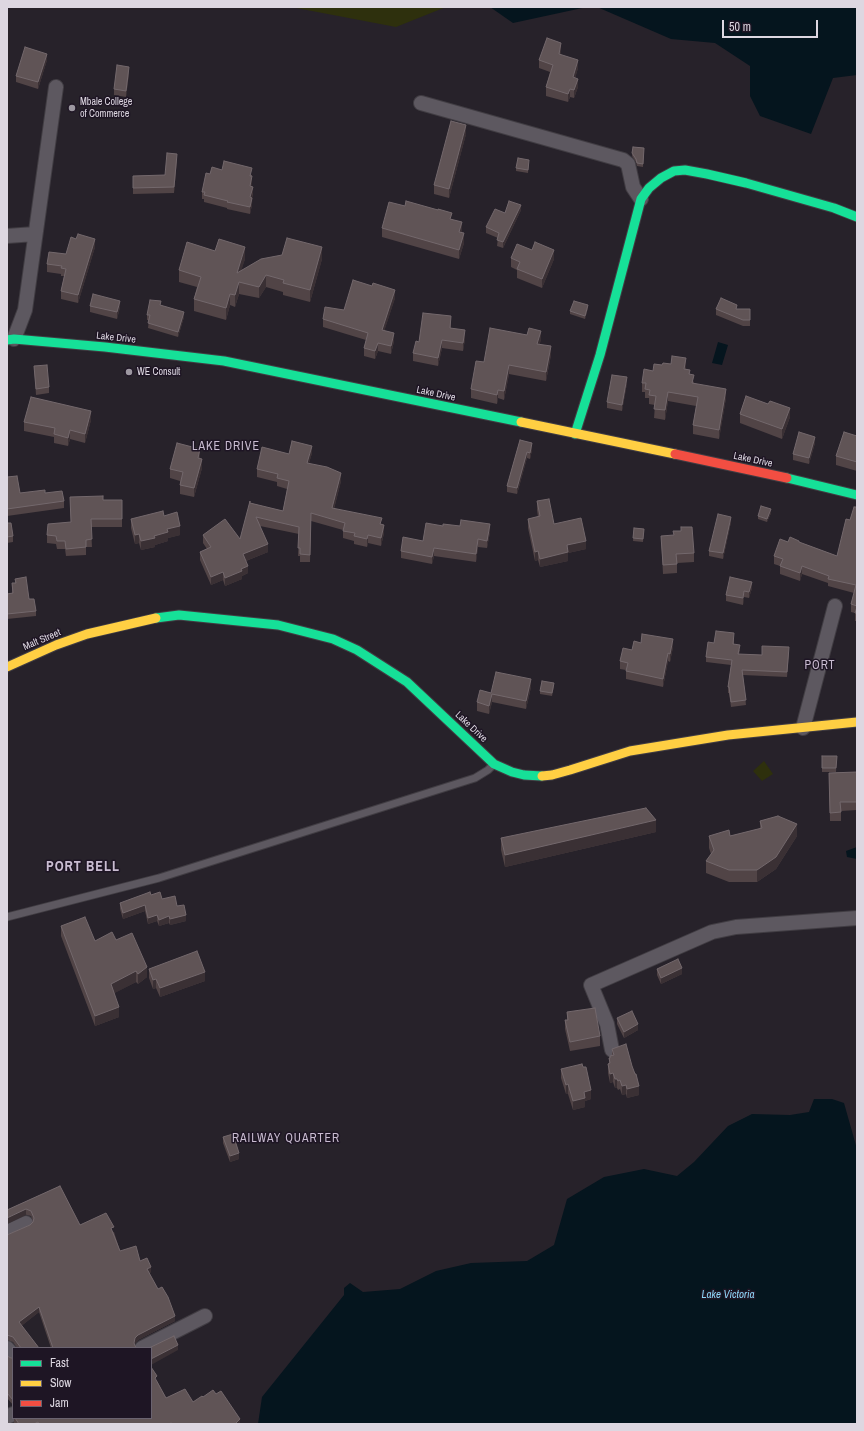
<!DOCTYPE html>
<style>
body{margin:0}
#map{position:relative;width:864px;height:1431px;overflow:hidden;background:#27222a;font-family:"Archivo Narrow",sans-serif}
canvas{display:block}
.frame{position:absolute;inset:0;border:8px solid #ddd7e1;pointer-events:none}
.legend{position:absolute;left:12px;top:1347px;width:140px;height:72px;box-sizing:border-box;background:#1e1524;border:1px solid #6a6370;margin:0;padding:5px 7px;list-style:none;font-size:12px;color:#ddd7e1}
.legend li{display:flex;align-items:center;gap:8px;height:20px}
.legend b{width:20px;border:1px solid #6a6370}
.scale{position:absolute;left:722px;top:20px;width:96px;height:18px;box-sizing:border-box;border:2px solid #ddd7e1;border-top:0;padding-left:5px;font-size:12px;line-height:14px;white-space:nowrap;color:#ddd7e1;-webkit-text-stroke:3px #1e1524;paint-order:stroke}
</style>
<div id="map">
<canvas width="864" height="1431"></canvas>
<div class="frame"></div>
<ul class="legend">
<li><b style="height:5px;background:#16e098"></b>Fast</li>
<li><b style="height:5px;background:#ffcf43"></b>Slow</li>
<li><b style="height:5px;background:#f24e42"></b>Jam</li>
</ul>
<div class="scale">50 m</div>
</div>
<script>
const ctx = document.querySelector('canvas').getContext('2d');
ctx.lineJoin = 'round';
function fill(path, color) { ctx.fillStyle = color; ctx.fill(path, 'evenodd'); }
const toPath = rows => new Path2D(rows.map(r => 'M' + r).join(''));
function trace(path, color, width, dash) { ctx.strokeStyle = color; ctx.lineWidth = width; ctx.lineCap = dash ? 'butt' : 'round'; ctx.setLineDash(dash || []); ctx.stroke(path); }
function drawText(font, color, halo, rows, align = 'center') {
  ctx.font = font + ' "Archivo Narrow",sans-serif'; ctx.lineWidth = 3; ctx.setLineDash([]); ctx.textBaseline = 'middle'; ctx.strokeStyle = halo; ctx.fillStyle = color; for (const [text, x, y, turn = 0] of rows) {
    ctx.save(); ctx.translate(x, y); ctx.rotate((+turn || 0) * Math.PI / 180); ctx.textAlign = isNaN(turn) ? turn : align; if (halo) ctx.strokeText(text, 0, 0); ctx.fillText(text, 0, 0); ctx.restore();
  }
}
fill(toPath([
 [291,7,446,7,396,27],
 [764,761,773,774,762,781,753,771]
]), '#2e300d');
fill(toPath([
 [490,7,587,7,513,23],
 [597,7,857,7,857,75,833,78,811,134,760,116,750,96,750,66,715,43,671,39],
 [718,342,728,345,722,365,712,363],
 [857,847,857,859,847,857,846,851],
 [814,1099,832,1099,844,1103,857,1149,857,1424,258,1424,262,1397,344,1295,344,1288,350,1283,363,1292,400,1289,436,1271,471,1263,527,1261,554,1245,567,1199,604,1177,644,1169,677,1176,694,1162,728,1126,752,1114,790,1115,809,1112]
]), '#05151e');
const lane = toPath([
 [7,917,159,878,475,778,488,770,494,764]
]);
const street = toPath([
 [421,103,623,160,628,164,633,187,641,199],
 [7,236,35,234],
 [14,339,25,310,56,87],
 [803,728,835,606],
 [612,1050,607,1024,591,985,712,932,736,927,857,918],
 [7,1232,26,1223],
 [7,1348,13,1355],
 [142,1348,205,1316],
 [7,1417,13,1414]
]);
const fast = toPath([
 [7,340,14,339,105,347,224,361,521,422],
 [575,434,600,355,641,199,649,188,661,178,674,171,685,170,707,174,746,183,834,208,857,217],
 [787,478,857,495],
 [156,618,179,615,278,625,333,639,357,650,407,682,494,764,512,772,524,775,542,776]
]);
const slow = toPath([
 [521,422,675,454],
 [7,667,56,645,87,634,156,618],
 [542,776,552,775,570,770,630,751,728,735,857,722]
]);
const jam = toPath([
 [675,454,787,478]
]);
trace(lane, '#413d43', 9);
trace(street, '#413d43', 16);
trace(fast, '#413d43', 11);
trace(slow, '#413d43', 11);
trace(jam, '#413d43', 11);
trace(lane, '#5d5860', 7);
trace(street, '#5d5860', 14);
trace(fast, '#16e098', 9);
trace(slow, '#ffcf43', 9);
trace(jam, '#f24e42', 9);
fill(toPath([
 [561,51,560,55,578,68,575,78,578,87,574,98,570,97,568,102,546,96,546,87,550,72,539,68,539,60],
 [47,60,38,89,16,82,16,76],
 [129,73,126,97,114,95,114,89],
 [466,134,449,198,434,194,434,185],
 [633,147,644,148,643,167,637,166,636,162,632,156],
 [177,159,174,193,133,194,133,176,165,175],
 [529,163,528,173,516,171,516,168],
 [222,170,252,175,252,183,251,186,253,194,252,198,252,205,250,214,227,209,227,208,204,202,204,199,202,199,202,192,210,174],
 [521,210,503,248,497,246,498,238,486,233,486,227,505,213],
 [452,219,462,231,461,232,464,243,459,259,382,237,382,228],
 [95,247,78,303,61,299,61,291,64,276,61,276,61,274,47,272,47,264,66,254],
 [215,251,245,259,241,270,322,259,310,302,283,295,283,292,266,287,259,298,239,294,235,307,230,305,226,320,194,311,194,299,197,287,179,282,179,270],
 [511,258,554,259,542,288,517,278,517,270,511,267],
 [395,298,384,331,394,341,391,354,378,351,375,359,364,356,364,348,366,340,323,327,323,319,344,310],
 [161,305,184,317,178,337,148,328,149,320,147,320,147,315],
 [90,306,120,307,117,319,90,312],
 [588,308,585,319,570,314,570,311],
 [716,309,750,309,750,326,743,326,716,315],
 [451,324,451,328,465,339,463,351,442,348,438,366,413,361,413,353,419,342],
 [541,340,539,344,551,355,546,381,509,374,504,400,498,398,497,404,471,398,471,389,484,362],
 [662,365,686,367,686,369,690,374,694,383,726,398,719,439,693,434,693,425,696,406,668,401,665,420,654,418,655,405,649,404,649,398,645,398,645,392,642,392,642,383,653,371],
 [34,366,49,387,49,393,36,395],
 [627,383,622,411,607,408,607,402],
 [768,404,790,417,782,439,740,423,740,414],
 [91,420,85,443,70,439,68,446,54,443,54,437,24,431,24,422],
 [857,436,857,471,836,465,836,456],
 [520,440,532,450,530,459,527,458,517,494,507,492,507,486],
 [815,443,809,464,793,460,793,454],
 [312,453,309,463,341,481,334,509,382,524,384,533,381,546,368,543,367,547,354,544,354,541,343,538,343,530,311,521,310,562,300,562,300,556,298,556,299,534,260,526,268,552,246,561,248,573,242,576,242,579,225,586,223,580,211,585,200,560,200,552,207,549,203,543,203,535,240,539,250,503,283,511,287,489,277,486,277,482,257,477,257,469],
 [200,458,202,468,194,497,180,494,180,481,170,478,170,469],
 [7,477,20,493,45,493,64,501,64,508,7,516],
 [70,497,103,500,122,500,122,527,91,527,92,547,86,547,86,555,66,556,65,549,57,549,56,544,47,543,47,535,71,522],
 [537,501,554,524,586,549,568,553,568,561,540,567,538,560,535,561,528,528,528,519,538,517,537,510],
 [857,507,857,621,855,621,855,613,851,612,851,604,854,593,828,586,828,583,802,574,800,581,780,574,780,566,774,564,774,556,788,542,799,542,837,556],
 [771,513,767,522,758,519,758,516],
 [164,516,180,535,168,538,168,541,155,545,155,547,141,550,139,543,135,544,131,528,131,519],
 [731,522,723,559,709,556,709,551],
 [7,523,13,536,13,542,7,543],
 [443,526,490,532,487,548,478,547,476,562,434,556,432,564,401,558,401,551,423,541],
 [634,528,644,529,643,542,633,541],
 [661,536,694,553,694,562,677,563,677,573,663,574],
 [15,579,29,599,36,611,36,616,7,619,7,594,12,593,12,583,15,583],
 [752,588,749,598,744,597,743,605,726,601,726,595],
 [734,639,734,644,740,650,739,654,762,655,789,652,787,677,743,675,746,705,731,707,729,693,728,693,728,687,731,665,706,662,706,657,714,643],
 [673,647,670,662,668,661,663,687,626,679,626,670,620,669,620,661,632,650],
 [554,686,552,696,540,694,540,691],
 [531,687,526,709,492,702,489,714,477,711,477,702,491,693],
 [822,756,837,756,836,772,822,772],
 [857,772,857,810,841,811,841,821,830,821,829,773],
 [760,821,797,836,776,869,757,882,729,882,706,873,706,861,711,854,709,848,709,836,730,836,760,829],
 [656,832,505,867,501,850,501,838],
 [151,895,162,899,177,906,186,921,170,925,169,923,159,926,157,921,148,924,145,911,123,919,120,909,120,903],
 [61,926,95,941,116,940,147,977,138,984,136,982,114,993,119,1017,95,1026,61,936],
 [149,969,205,981,160,997,156,988,153,989,149,978],
 [657,969,682,974,661,984,657,975],
 [567,1012,600,1036,600,1046,570,1051,565,1029,565,1020,567,1020],
 [617,1018,638,1030,624,1038,617,1024],
 [612,1049,639,1095,627,1098,626,1094,622,1095,620,1089,618,1090,617,1088,615,1088,613,1082,610,1083,608,1073,608,1064,609,1063,609,1058,610,1058,610,1056,612,1055],
 [561,1069,591,1099,585,1101,585,1107,573,1110,568,1094,566,1094,561,1078],
 [223,1137,239,1159,230,1162,223,1143],
 [60,1186,80,1225,114,1232,120,1251,140,1261,151,1272,149,1273,175,1321,138,1340,134,1344,136,1348,51,1348,39,1312,21,1326,39,1348,17,1348,13,1342,7,1340,7,1235,30,1225,33,1221,31,1216,7,1210],
 [7,1356,11,1358,13,1358,13,1405,7,1398],
 [157,1381,166,1398,193,1402,203,1397,240,1424,15,1424,14,1423,14,1418,151,1418]
]), '#514446');
fill(toPath([
 [561,43,561,51,559,63,559,54],
 [47,54,47,60,38,89,38,82],
 [578,60,578,68,573,86,573,77],
 [129,67,129,73,126,97,126,91],
 [578,79,578,87,574,98,574,90],
 [570,89,570,97,568,102,568,94],
 [466,125,466,134,449,198,449,189],
 [177,154,177,159,174,193,174,187],
 [252,176,252,183,250,193,250,186],
 [253,187,252,205,250,214,250,197],
 [521,205,521,210,503,248,503,242],
 [462,222,462,231,459,241,459,232],
 [464,233,464,243,459,259,459,250],
 [95,239,95,247,78,303,78,295],
 [245,247,245,259,237,285,237,273],
 [322,247,322,259,310,302,310,290],
 [554,250,554,259,542,288,542,279],
 [266,275,266,287,259,298,259,287],
 [239,282,239,294,235,307,235,295],
 [395,290,395,298,382,338,382,330],
 [230,294,230,305,226,320,226,308],
 [120,301,120,307,117,319,117,312],
 [588,305,588,308,585,319,585,316],
 [184,312,184,317,178,337,178,332],
 [451,316,451,324,450,336,450,328],
 [465,330,465,339,463,351,463,343],
 [541,331,541,340,537,353,537,344],
 [394,333,394,341,391,354,391,346],
 [442,340,442,348,438,366,438,358],
 [378,343,378,351,375,359,375,351],
 [551,346,551,355,546,381,546,372],
 [686,358,686,367,684,378,684,369],
 [509,365,509,374,504,400,504,391],
 [627,377,627,383,622,411,622,405],
 [726,389,726,398,719,439,719,430],
 [498,390,498,398,497,404,497,395],
 [668,392,668,401,665,420,665,410],
 [790,408,790,417,782,439,782,429],
 [91,411,91,420,85,443,85,434],
 [70,430,70,439,68,446,68,438],
 [815,437,815,443,809,464,809,458],
 [532,443,532,450,530,459,530,453],
 [312,446,312,453,307,470,307,463],
 [200,449,200,458,198,458],
 [527,452,527,458,517,494,517,488],
 [202,459,202,468,194,497,194,488],
 [341,473,341,481,332,516,332,508],
 [771,509,771,513,767,522,767,519],
 [731,517,731,522,723,559,723,553],
 [490,524,490,532,487,548,487,541],
 [384,525,384,533,381,546,381,538],
 [180,526,180,535,168,538,168,541,155,545,155,547,141,550,141,541,154,536,167,529],
 [139,534,139,543,135,544,135,535],
 [368,535,368,543,367,547,367,539],
 [478,539,478,547,476,562,476,554],
 [586,541,586,549,568,553,568,561,540,567,540,559,567,545],
 [268,544,268,552,243,562,243,554],
 [434,548,434,556,432,564,432,557],
 [538,551,538,560,535,561,535,552],
 [248,566,248,573,242,576,242,579,225,586,225,578,241,569],
 [802,566,802,574,800,581,800,573],
 [223,572,223,580,211,585,211,577],
 [752,582,752,588,749,598,749,592],
 [744,591,744,597,743,605,743,598],
 [673,639,673,647,670,662,670,654],
 [668,653,668,661,663,687,663,679],
 [531,679,531,687,526,709,526,701],
 [492,694,492,702,489,714,489,706],
 [656,820,656,832,505,867,505,855],
 [797,824,797,836,776,869,757,882,757,870],
 [145,905,145,911,123,919,123,913],
 [157,915,157,921,148,924,148,918],
 [186,915,186,921,170,925,170,919],
 [169,916,169,923,159,926,159,920],
 [147,967,147,977,138,984,138,974],
 [682,968,682,974,661,984,661,978],
 [136,971,136,982,111,995,111,984],
 [205,972,205,981,160,997,160,988],
 [156,979,156,988,153,989,153,980],
 [119,1007,119,1017,95,1026,95,1016],
 [638,1024,638,1030,624,1038,624,1032],
 [613,1073,613,1082,610,1083,610,1074],
 [615,1079,617,1079,617,1088,615,1088],
 [568,1084,568,1094,566,1094,566,1085],
 [626,1085,626,1094,622,1095,622,1086],
 [639,1086,639,1095,627,1098,627,1089],
 [591,1090,591,1099,585,1101,585,1107,573,1110,573,1101,584,1092],
 [239,1153,239,1159,230,1162,230,1156],
 [26,1209,26,1215,7,1224,7,1218],
 [151,1267,151,1272,147,1274,147,1269],
 [39,1307,39,1312,19,1328,19,1322],
 [175,1316,175,1321,138,1340,135,1344,134,1348,134,1343,135,1338,138,1335],
 [178,1345,178,1350,151,1365,151,1359],
 [240,1419,240,1424,236,1424,236,1423]
]), '#3a3034');
const building = toPath([
 [547,38,561,43,559,54,578,60,573,77,578,79,574,90,570,89,568,94,546,87,553,65,539,60,547,38],
 [25,47,47,54,38,82,16,76,25,47],
 [117,65,129,67,126,91,114,89,117,65],
 [451,121,466,125,449,189,434,185,451,121],
 [633,147,644,148,643,164,637,163,636,159,632,153,633,147],
 [167,153,177,154,174,187,133,188,133,176,165,175,167,153],
 [518,158,529,160,528,170,516,168,518,158],
 [224,161,252,168,250,176,252,176,250,186,253,187,250,197,252,198,250,207,227,202,228,201,204,195,205,192,202,192,206,173,210,174,212,167,222,170,224,161],
 [406,201,438,210,438,209,452,213,450,219,462,222,459,232,464,233,459,250,382,228,389,202,405,206,406,201],
 [509,201,521,205,503,242,497,240,499,233,486,227,495,209,505,213,509,201],
 [78,234,95,239,78,295,61,291,66,269,61,268,62,266,47,264,49,252,66,254,71,237,76,239,78,234],
 [287,238,322,247,310,290,283,283,284,280,266,275,259,287,239,282,235,295,230,294,226,308,194,299,201,277,179,270,187,242,215,251,219,239,245,247,237,273,261,259,282,255,287,238],
 [535,242,554,250,542,279,517,269,520,262,511,258,517,244,532,250,535,242],
 [353,280,372,286,373,283,395,290,382,330,394,333,391,346,378,343,375,351,364,348,368,333,323,319,325,307,344,310,353,280],
 [93,294,120,301,117,312,90,306,93,294],
 [721,298,737,305,736,309,750,309,750,320,743,320,716,309,721,298],
 [150,300,161,301,160,305,184,312,178,332,148,323,150,315,147,315,150,300],
 [574,301,588,305,585,316,570,311,574,301],
 [423,313,451,316,450,328,465,330,463,343,442,340,438,358,413,353,416,341,419,342,423,313],
 [490,328,527,335,529,328,541,331,537,344,551,346,546,372,509,365,504,391,498,390,497,395,471,389,476,361,484,362,490,328],
 [672,356,686,358,684,369,690,370,689,374,694,375,692,383,726,389,719,430,693,425,698,397,668,392,665,410,654,409,656,396,649,395,650,390,645,389,646,383,642,383,644,369,653,371,654,364,662,365,663,363,671,364,672,356],
 [47,365,49,387,36,389,34,366,47,365],
 [612,375,627,377,622,405,607,402,612,375],
 [746,396,768,404,770,401,790,408,782,429,740,414,746,396],
 [31,397,91,411,85,434,70,430,68,438,54,434,55,428,24,422,31,397],
 [799,432,815,437,809,458,793,454,799,432],
 [844,432,857,436,857,462,836,456,844,432],
 [520,440,532,443,530,453,527,452,517,488,507,486,520,440],
 [292,441,312,446,307,463,327,467,341,473,332,508,382,518,380,524,384,525,381,538,368,535,367,539,354,536,355,533,343,531,345,523,311,513,310,555,300,554,300,548,298,548,299,527,256,517,268,544,243,554,248,566,241,569,242,571,225,578,223,572,211,577,200,552,211,547,203,535,225,519,240,539,250,501,250,503,283,511,289,481,277,478,278,474,257,469,262,447,289,454,292,441],
 [177,443,200,449,198,458,202,459,194,488,180,485,183,472,170,469,177,443],
 [17,476,20,493,45,490,45,493,62,491,64,501,7,509,7,477,17,476],
 [103,496,103,500,122,500,122,519,91,519,92,539,86,540,86,547,66,549,65,541,57,541,56,536,47,535,48,524,71,522,70,497,103,496],
 [549,499,554,524,581,518,586,541,567,545,568,552,540,559,538,551,535,552,528,519,540,516,537,501,549,499],
 [761,506,771,509,767,519,758,516,761,506],
 [854,507,857,507,857,606,851,604,856,585,828,579,829,576,802,566,800,573,780,566,783,559,774,556,780,539,788,542,790,537,799,541,799,542,837,556,846,519,850,520,854,507],
 [163,511,164,516,177,512,180,526,167,529,168,532,154,536,155,538,141,541,139,534,135,535,131,519,163,511],
 [718,514,731,517,723,553,709,551,718,514],
 [461,520,490,524,487,541,478,539,476,554,434,548,432,557,401,551,403,537,423,541,426,523,443,526,443,524,460,526,461,520],
 [7,523,11,523,13,536,7,537,7,523],
 [681,527,692,527,694,553,676,554,677,564,663,565,661,536,674,535,673,531,681,531,681,527],
 [634,528,644,529,643,539,633,538,634,528],
 [26,577,29,599,34,599,36,611,7,614,7,594,13,593,12,583,16,583,15,579,26,577],
 [730,577,752,582,749,592,744,591,743,598,726,595,730,577],
 [857,607,857,613,855,613,857,607],
 [716,631,734,633,733,644,740,645,738,654,762,655,762,646,789,647,787,672,742,670,746,700,731,702,729,687,728,687,732,660,706,657,708,642,714,643,716,631],
 [642,634,673,639,670,654,668,653,663,679,626,671,628,663,620,661,623,648,632,650,634,641,641,643,642,634],
 [496,672,531,679,526,701,492,694,489,706,477,702,480,690,491,693,496,672],
 [542,681,554,683,552,693,540,691,542,681],
 [822,756,837,756,836,768,822,768,822,756],
 [857,772,857,802,840,802,841,812,830,813,829,773,857,772],
 [646,808,656,820,505,855,501,838,646,808],
 [778,816,797,824,776,857,757,870,729,870,706,861,714,850,709,836,729,830,730,836,762,828,760,821,778,816],
 [150,892,151,895,160,892,162,899,175,896,177,906,184,905,186,915,170,919,169,916,159,920,157,915,148,918,145,905,123,913,120,903,150,892],
 [85,917,95,941,112,932,116,940,132,933,147,967,138,974,136,971,111,984,119,1007,95,1016,61,926,85,917],
 [197,951,205,972,160,988,156,979,153,980,149,969,197,951],
 [678,959,682,968,661,978,657,969,678,959],
 [595,1008,600,1036,570,1042,565,1020,568,1020,567,1012,595,1008],
 [632,1011,638,1024,624,1032,617,1018,632,1011],
 [626,1044,632,1066,635,1074,636,1074,639,1086,627,1089,626,1085,622,1086,620,1080,618,1081,617,1079,615,1079,613,1073,610,1074,608,1064,610,1063,609,1058,610,1058,610,1056,614,1055,612,1049,626,1044],
 [582,1064,583,1067,586,1067,591,1090,584,1092,585,1098,573,1101,568,1084,566,1085,561,1069,582,1064],
 [233,1134,239,1153,230,1156,223,1137,233,1134],
 [60,1186,80,1225,106,1213,114,1227,111,1228,120,1251,136,1246,140,1261,147,1258,151,1267,147,1269,158,1289,162,1287,168,1297,175,1316,138,1335,135,1338,134,1343,136,1348,53,1348,39,1307,19,1322,39,1348,21,1348,13,1337,7,1335,7,1235,30,1225,33,1222,34,1218,31,1211,26,1209,7,1218,7,1210,60,1186],
 [174,1336,178,1345,151,1359,151,1348,149,1348,174,1336],
 [7,1356,11,1358,13,1358,13,1400,7,1393,7,1356],
 [151,1367,157,1376,155,1378,166,1398,185,1389,193,1402,202,1396,203,1397,213,1390,216,1394,221,1391,240,1419,236,1423,237,1424,173,1424,171,1423,169,1424,39,1424,38,1422,34,1424,19,1424,15,1418,151,1418,151,1367]
]);
fill(building, '#605456');
trace(building, '#73686c', 1);
for (const [x, y, r, color] of [
 [72,108,4,"#9d98a1"],
 [129,372,4,"#9d98a1"]
]) { const dot = new Path2D(); dot.arc(x, y, r, 0, 2 * Math.PI); ctx.fillStyle = color; ctx.fill(dot); trace(dot, '#1e1524', 1.5); }
drawText('10px', '#ddd7e1', '#1e1524', [
 ["Mbale College",80,102],
 ["of Commerce",80,114],
 ["WE Consult",137,372]
], 'left');
drawText('10px', '#ddd7e1', '#1e1524', [
 ["Lake Drive",116,338,6],
 ["Lake Drive",436,394,12],
 ["Lake Drive",753,460,12],
 ["Malt Street",42,640,-23],
 ["Lake Drive",471,727,43]
]);
drawText('italic 11px', '#8dd5f8', '#1e1524', [
 ["Lake Victoria",728,1295]
]);
ctx.letterSpacing = '1px';
drawText('12px', '#c9bcd1', '#1e1524', [
 ["LAKE DRIVE",226,447],
 ["PORT",820,666],
 ["RAILWAY QUARTER",286,1139]
]);
ctx.letterSpacing = '0px';
ctx.letterSpacing = '1px';
drawText('bold 14px', '#c9bcd1', '#1e1524', [
 ["PORT BELL",83,867]
]);
ctx.letterSpacing = '0px';
</script>
